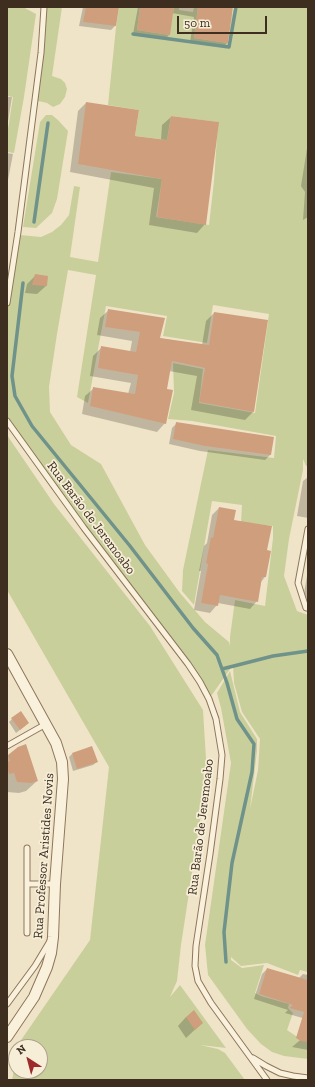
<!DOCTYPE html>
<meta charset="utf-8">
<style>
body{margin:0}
#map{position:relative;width:315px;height:1087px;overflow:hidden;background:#f0e4c8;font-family:"Zilla Slab",serif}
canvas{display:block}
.frame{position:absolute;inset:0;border:8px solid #3d2e20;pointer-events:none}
.north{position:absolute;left:8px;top:1039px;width:40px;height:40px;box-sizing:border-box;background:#f7eed8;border:1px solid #ada18e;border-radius:50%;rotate:324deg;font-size:11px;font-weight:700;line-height:16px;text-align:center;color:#3d2e20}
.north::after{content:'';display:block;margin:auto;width:14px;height:18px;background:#9e2a2b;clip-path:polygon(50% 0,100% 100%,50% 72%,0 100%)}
.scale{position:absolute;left:177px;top:16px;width:90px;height:18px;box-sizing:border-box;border:2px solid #3d2e20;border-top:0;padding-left:5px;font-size:12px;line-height:14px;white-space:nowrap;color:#3d2e20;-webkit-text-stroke:3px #f7eed8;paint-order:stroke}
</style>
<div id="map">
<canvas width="315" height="1087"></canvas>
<div class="frame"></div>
<div class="north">N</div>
<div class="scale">50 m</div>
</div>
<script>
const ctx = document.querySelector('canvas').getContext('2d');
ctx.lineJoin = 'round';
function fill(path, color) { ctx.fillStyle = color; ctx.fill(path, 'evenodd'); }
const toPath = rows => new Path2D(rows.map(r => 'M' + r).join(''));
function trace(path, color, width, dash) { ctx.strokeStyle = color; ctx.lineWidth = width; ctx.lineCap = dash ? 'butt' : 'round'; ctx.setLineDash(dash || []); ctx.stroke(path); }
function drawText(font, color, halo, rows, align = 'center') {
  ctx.font = font + ' "Zilla Slab",serif'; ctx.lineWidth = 3.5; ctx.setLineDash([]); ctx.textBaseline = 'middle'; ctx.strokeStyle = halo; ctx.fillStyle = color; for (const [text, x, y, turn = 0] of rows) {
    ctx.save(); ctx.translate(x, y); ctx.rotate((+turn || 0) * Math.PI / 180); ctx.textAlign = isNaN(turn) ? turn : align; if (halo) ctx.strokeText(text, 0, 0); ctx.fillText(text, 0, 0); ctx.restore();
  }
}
fill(toPath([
 [7,7,23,7,36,14,24,97,14,153,7,152,7,135,13,97,7,96],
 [44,7,62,7,52,76,61,79,65,83,67,89,65,97,60,104,53,107,47,103,34,100],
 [119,7,140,7,137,30,169,35,174,7,179,7,179,10,193,12,194,7,198,7,194,38,228,43,231,19,234,7,308,7,308,466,306,466,303,459,303,470,289,539,284,576,297,611,308,615,308,972,300,970,298,975,267,963,241,966,231,957,231,960,242,968,264,965,255,993,261,996,289,1004,288,1008,293,1013,287,1030,296,1036,308,1038,308,1059,284,1056,272,1052,261,1044,247,1029,208,975,205,945,231,763,221,708,217,693,230,671,240,712,257,739,257,751,250,809,258,770,260,739,242,712,234,683,233,665,209,699,200,682,7,421,7,307,20,235,41,237,52,232,61,225,69,215,74,186,80,187,70,257,98,262,111,172,162,179,156,217,209,225,214,181,218,122,171,116,167,140,135,136,139,110,108,105,116,27],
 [68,270,96,275,77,397,88,403,106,306,167,316,163,336,207,343,213,305,269,314,255,413,199,403,203,369,173,363,174,393,168,419,192,421,276,436,274,458,208,450,183,570,182,591,194,605,212,501,242,505,241,522,273,526,273,538,265,606,235,600,230,637,230,646,229,642,205,622,180,593,145,545,101,464,71,445,50,412,49,387,57,334],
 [46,115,52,115,58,120,68,131,57,199,52,213,36,228,23,227,40,122],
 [7,435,54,504,150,626,203,710,207,775,181,945,177,981,170,997,180,985,226,1048,200,1045,218,1049,225,1053,245,1080,12,1080,16,1060,16,1071,40,1071,40,1047,18,1047,19,1043,90,940,109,767,7,590]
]), '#c9cf9b');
fill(toPath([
 [83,7,118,7,115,26,111,30,79,26],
 [138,7,232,7,227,43,223,47,190,42,194,17,172,13,169,35,165,39,133,34],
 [7,97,12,97,7,128],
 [86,103,134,137,161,140,162,125,171,117,205,224,197,233,149,225,154,188,70,172,78,111],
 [308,142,308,217,303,220,305,192,301,186],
 [7,153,13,154,8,180,7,181],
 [36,275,46,286,37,294,25,293,27,284],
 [109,310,159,338,202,345,206,321,214,313,267,321,253,412,245,420,191,410,197,376,169,371,166,390,165,423,157,432,82,414,85,396,94,388,128,394,131,383,90,376,93,356,102,347,130,352,132,341,97,335,100,318],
 [177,423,273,438,270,455,265,460,200,451,169,444,172,428],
 [308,477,308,518,297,516,303,481],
 [219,508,266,551,265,577,261,582,257,601,250,609,218,603,217,605,210,613,194,610,201,571,199,571,204,546,207,543,212,515],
 [308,570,308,600,303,599],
 [12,719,25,726,16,733,9,722],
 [18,748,37,781,26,791,19,793,7,792,7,757],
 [72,754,97,762,93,765,73,771,69,757],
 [267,969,299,978,303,974,308,975,308,1016,306,1019,285,1013,288,1010,254,999,262,974],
 [186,1017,202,1023,186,1038,178,1026],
 [308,1034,308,1050,292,1047,299,1041]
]), '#0003');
trace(toPath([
 [133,34,229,47,236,7],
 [34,222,48,123],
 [23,283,12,376,15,396,32,426,130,546,193,628,217,655,227,683,237,719,254,744,252,772,232,863,224,932,226,962],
 [222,669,273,656,308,651]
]), '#6f938a', 3.5);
fill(toPath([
 [86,7,119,7,116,26,83,22],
 [140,7,174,7,170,35,137,30],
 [198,7,233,7,228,43,194,38],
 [86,102,139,110,135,136,167,140,171,116,219,122,206,225,157,217,162,179,78,164],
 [35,274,48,276,47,286,32,285],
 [108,309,165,318,160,338,209,345,214,312,268,320,254,412,199,402,205,368,172,361,167,389,173,390,166,424,90,406,93,387,135,394,138,375,98,368,101,346,136,352,140,332,105,327],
 [176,422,274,437,271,455,205,446,173,439],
 [219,507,236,510,234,520,272,526,267,550,271,551,266,577,262,577,258,602,220,595,218,606,201,603,208,564,206,563,211,537,213,538],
 [21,711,29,723,20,730,11,718],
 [26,744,38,781,31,783,17,782,14,773,9,774,7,767,7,762,10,761,8,755,18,747],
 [92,746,98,762,77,769,72,753],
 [267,968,308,980,308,1042,301,1041,296,1038,304,1012,289,1008,293,1005,259,994],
 [194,1010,203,1023,195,1030,186,1017]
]), '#cf9f7d');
const lane = toPath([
 [7,303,18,232,41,53,44,7],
 [7,421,84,528,188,664,200,682,209,699,216,719,222,755,220,779,210,854,196,946,195,966,198,981,211,1003,267,1080],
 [308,529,298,583,306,608,308,608],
 [7,746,46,724],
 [27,884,55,884],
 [27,933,27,848],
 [7,1004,35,966,50,941],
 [253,1058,266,1066,280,1073,293,1076,308,1078]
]);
const street = toPath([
 [7,654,56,743,62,762,63,779,55,884,53,937,51,953,47,967,34,997,7,1037]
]);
trace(lane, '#8d765c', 7);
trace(street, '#8d765c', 12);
trace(lane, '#faf1dc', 5);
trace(street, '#faf1dc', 10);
drawText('13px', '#3d2e20', '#f7eed8', [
 ["Rua Barão de Jeremoabo",91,518,53],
 ["Rua Barão de Jeremoabo",201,827,-83],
 ["Rua Professor Aristides Novis",44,856,-86]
]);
</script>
